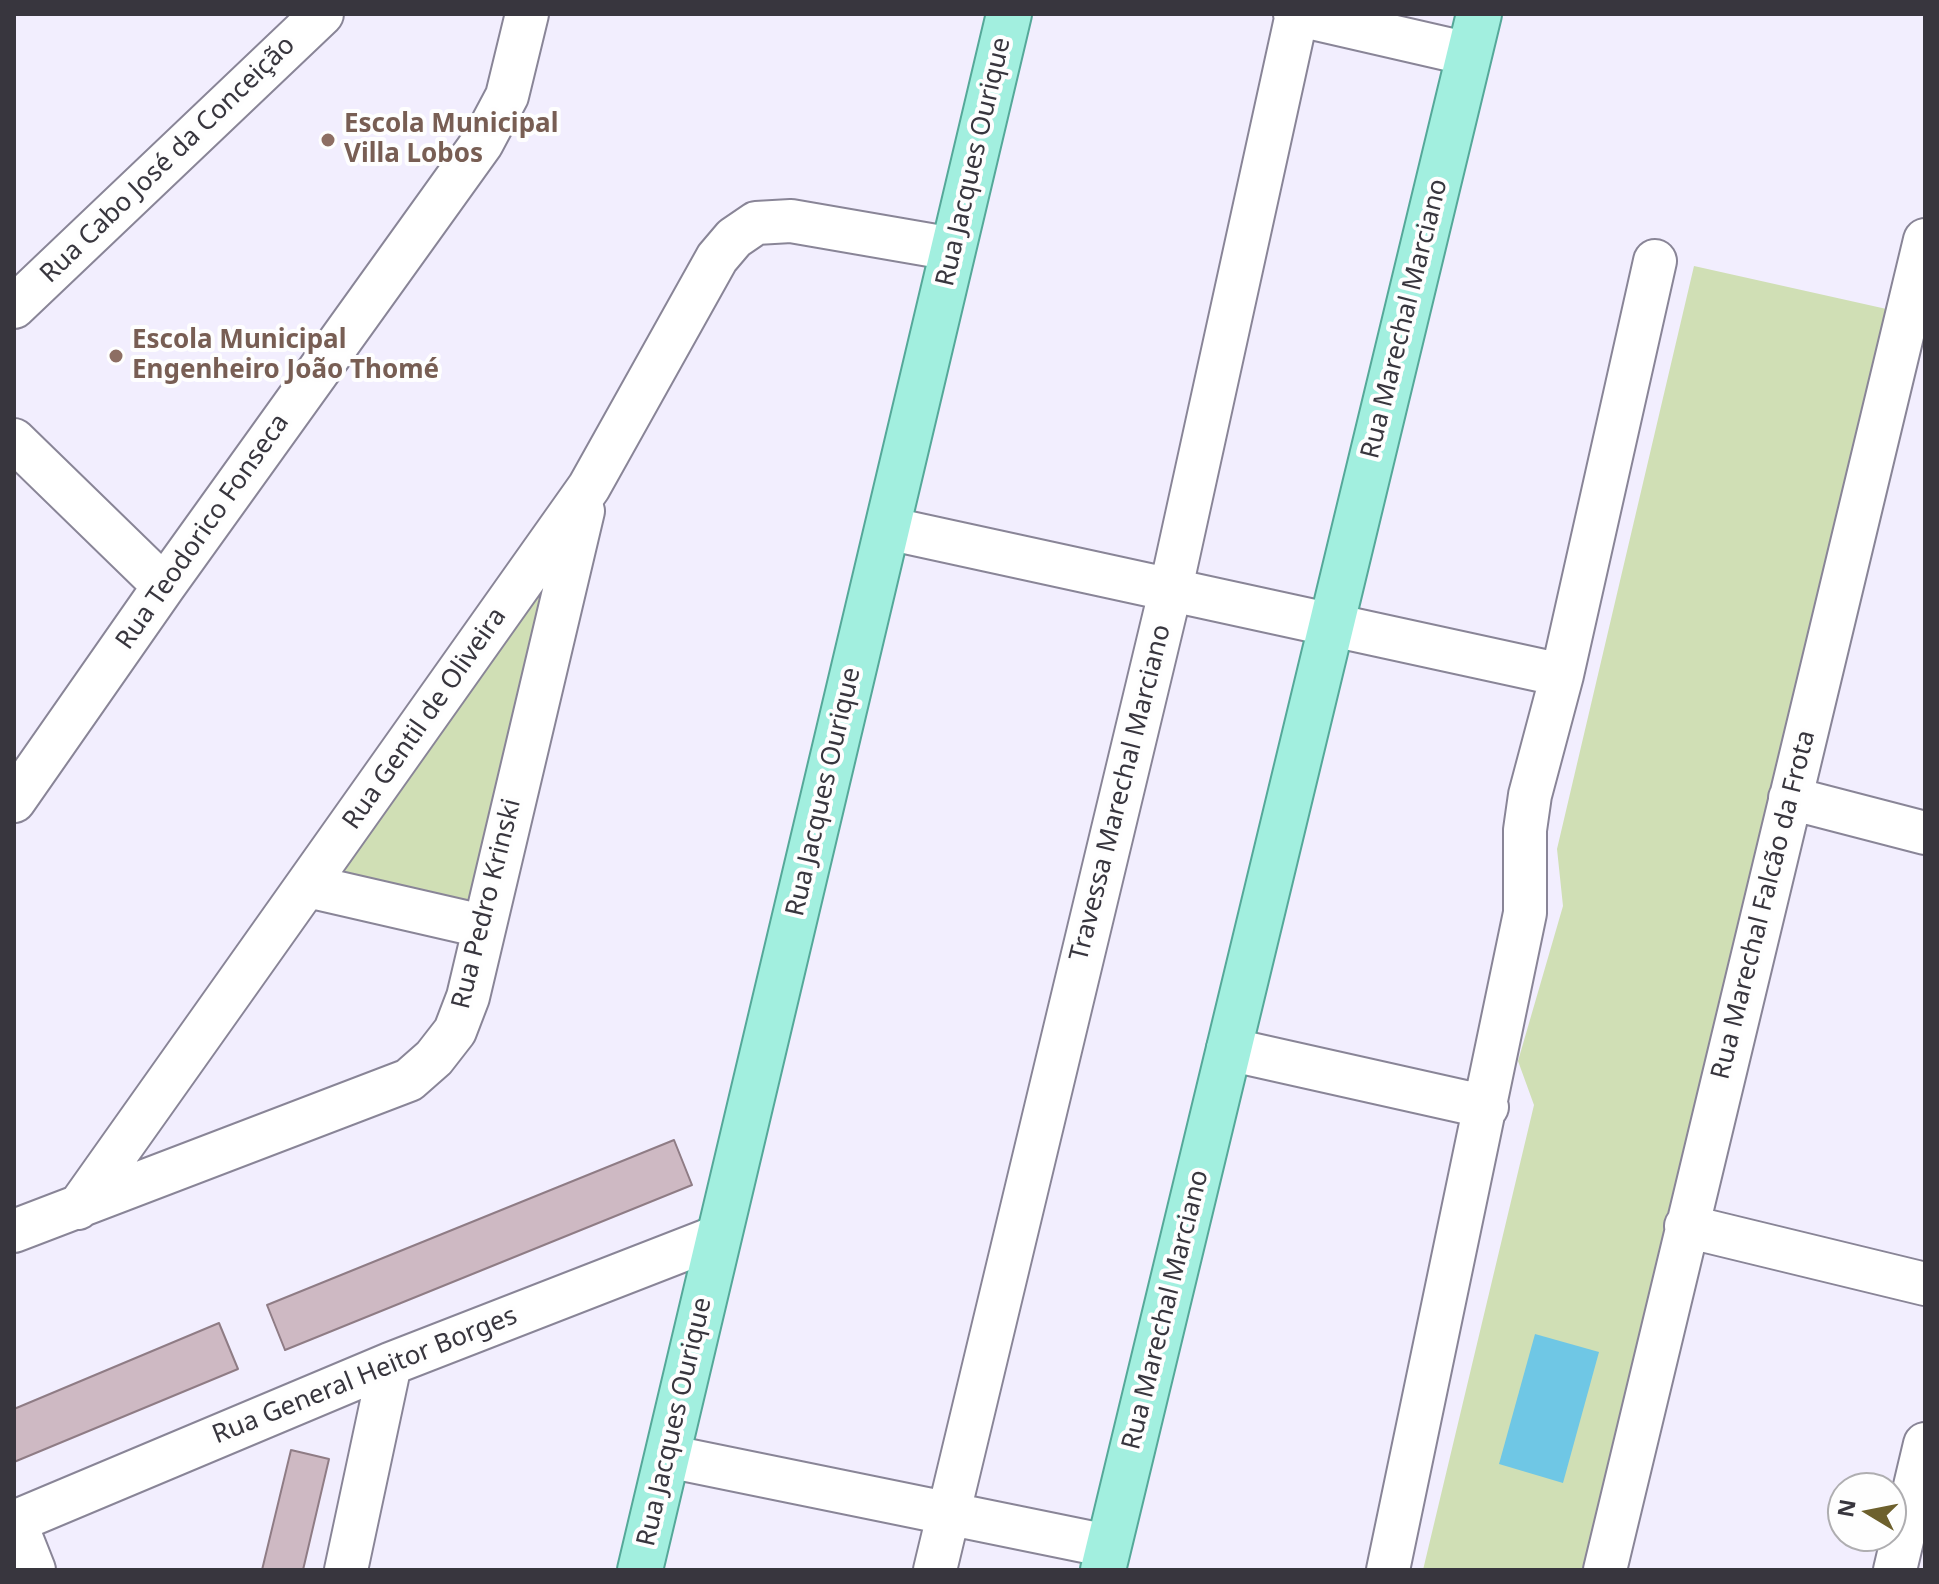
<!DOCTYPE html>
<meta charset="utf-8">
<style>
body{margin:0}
#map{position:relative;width:1939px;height:1584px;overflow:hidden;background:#f2eefe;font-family:"Noto Sans",sans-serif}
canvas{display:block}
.frame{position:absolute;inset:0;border:16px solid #38363e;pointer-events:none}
.north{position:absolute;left:1827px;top:1472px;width:80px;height:80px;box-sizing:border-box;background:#fefefe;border:2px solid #afaeb1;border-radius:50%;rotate:280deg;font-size:22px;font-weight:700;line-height:32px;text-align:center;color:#38363e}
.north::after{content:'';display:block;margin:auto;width:28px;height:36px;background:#6d602d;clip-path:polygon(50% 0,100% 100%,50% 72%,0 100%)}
</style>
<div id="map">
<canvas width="1939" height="1584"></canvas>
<div class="frame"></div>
<div class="north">N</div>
</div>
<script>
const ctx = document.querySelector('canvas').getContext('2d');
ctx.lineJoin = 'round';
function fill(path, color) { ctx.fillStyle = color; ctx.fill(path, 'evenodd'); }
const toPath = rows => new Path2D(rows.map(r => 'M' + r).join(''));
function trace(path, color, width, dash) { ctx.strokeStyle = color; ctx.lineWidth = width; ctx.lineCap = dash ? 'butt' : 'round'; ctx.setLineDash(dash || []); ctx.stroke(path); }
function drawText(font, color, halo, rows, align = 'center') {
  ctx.font = font + ' "Noto Sans",sans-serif'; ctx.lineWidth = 8; ctx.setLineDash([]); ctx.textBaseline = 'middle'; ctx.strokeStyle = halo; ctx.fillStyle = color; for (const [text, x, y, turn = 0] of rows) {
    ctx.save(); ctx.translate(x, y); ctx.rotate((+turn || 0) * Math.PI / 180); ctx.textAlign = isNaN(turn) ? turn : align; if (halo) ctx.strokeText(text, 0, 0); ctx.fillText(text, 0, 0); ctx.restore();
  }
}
fill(toPath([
 [1694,266,1891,310,1587,1570,1423,1570,1534,1105,1518,1061,1563,906,1557,849],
 [589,487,482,926,308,886]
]), '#d0dfb5');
fill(toPath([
 [1535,1334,1599,1352,1563,1483,1499,1464]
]), '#6fc7e5');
const building = toPath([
 [674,1140,692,1185,285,1350,267,1305,674,1140],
 [219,1323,238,1369,14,1462,14,1409,219,1323],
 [291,1450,329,1459,303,1570,262,1570,291,1450]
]);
fill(building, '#ceb9c3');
trace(building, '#8f7c85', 2);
const minor = toPath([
 [1295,14,1469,54],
 [14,307,322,14],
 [14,440,164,586],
 [887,528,1562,675],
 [1790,798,1925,833],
 [14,801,164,586,482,143,507,96,527,14],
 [308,886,482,926],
 [1228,1049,1487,1107],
 [78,1208,589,487,717,258,734,238,756,223,791,221,953,249],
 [1686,1226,1925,1284],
 [14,1231,409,1080,434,1058,455,1031,468,997,583,511],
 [667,1456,1108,1546],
 [14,1522,390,1364,719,1236],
 [15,1522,34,1570],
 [346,1570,390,1364],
 [935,1570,1171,588,1297,14],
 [1388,1570,1525,913,1525,830,1530,795,1562,675,1655,261],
 [1605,1570,1925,240],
 [1895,1570,1925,1444]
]);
const major = toPath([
 [640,1570,1009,14],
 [1103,1570,1479,14]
]);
trace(minor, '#898597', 46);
trace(major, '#55a899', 48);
trace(minor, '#fff', 42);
trace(major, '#a2efdf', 44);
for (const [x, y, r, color] of [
 [328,140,8,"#8d6e63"],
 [116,356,8,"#8d6e63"]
]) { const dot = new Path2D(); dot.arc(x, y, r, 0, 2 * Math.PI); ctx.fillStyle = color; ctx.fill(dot); trace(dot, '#fefefe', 3); }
drawText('bold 26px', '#785e54', '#fefefe', [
 ["Escola Municipal",344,125],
 ["Villa Lobos",344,155],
 ["Escola Municipal",132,341],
 ["Engenheiro João Thomé",132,371]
], 'left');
drawText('26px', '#38363e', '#fefefe', [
 ["Rua Cabo José da Conceição",168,160,-44],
 ["Rua Jacques Ourique",974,162,-77],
 ["Rua Marechal Marciano",1405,319,-76],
 ["Rua Teodorico Fonseca",203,532,-55],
 ["Rua Gentil de Oliveira",425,719,-55],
 ["Rua Jacques Ourique",824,792,-77],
 ["Travessa Marechal Marciano",1121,793,-76],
 ["Rua Pedro Krinski",487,904,-76],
 ["Rua Marechal Falcão da Frota",1764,905,-76],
 ["Rua Marechal Marciano",1166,1310,-76],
 ["Rua General Heitor Borges",365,1376,-22],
 ["Rua Jacques Ourique",675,1422,-77]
]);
</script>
